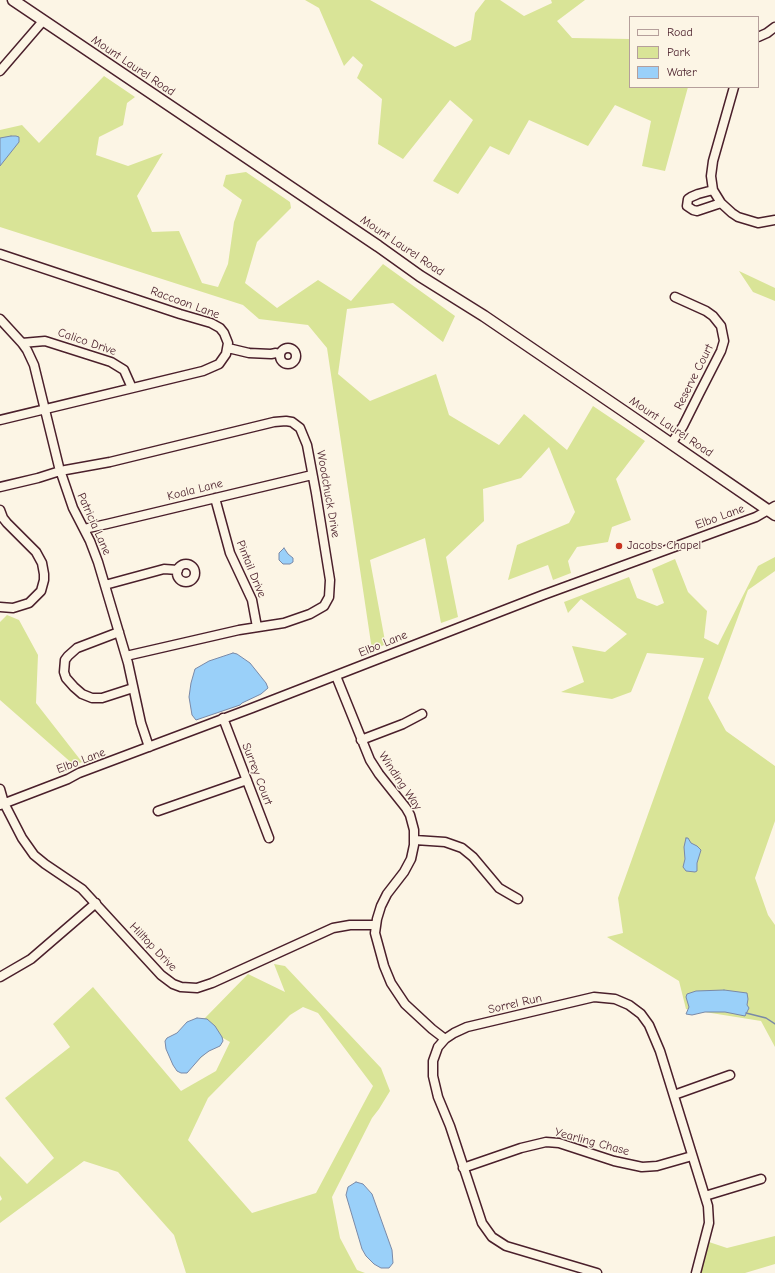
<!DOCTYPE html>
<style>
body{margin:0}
#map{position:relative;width:775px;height:1273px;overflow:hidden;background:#fcf5e5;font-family:"Comic Neue",sans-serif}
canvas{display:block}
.legend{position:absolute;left:629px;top:16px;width:130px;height:72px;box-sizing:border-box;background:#fcf5e5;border:1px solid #b59f9b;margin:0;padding:5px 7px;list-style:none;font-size:12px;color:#4a1f2b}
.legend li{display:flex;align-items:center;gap:8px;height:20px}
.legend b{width:20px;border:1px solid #b59f9b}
</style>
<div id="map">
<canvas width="775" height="1273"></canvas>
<ul class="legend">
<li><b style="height:5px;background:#fcf5e5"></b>Road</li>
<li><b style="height:11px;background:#d9e497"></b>Park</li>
<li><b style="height:11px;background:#9ad0f9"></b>Water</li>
</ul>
</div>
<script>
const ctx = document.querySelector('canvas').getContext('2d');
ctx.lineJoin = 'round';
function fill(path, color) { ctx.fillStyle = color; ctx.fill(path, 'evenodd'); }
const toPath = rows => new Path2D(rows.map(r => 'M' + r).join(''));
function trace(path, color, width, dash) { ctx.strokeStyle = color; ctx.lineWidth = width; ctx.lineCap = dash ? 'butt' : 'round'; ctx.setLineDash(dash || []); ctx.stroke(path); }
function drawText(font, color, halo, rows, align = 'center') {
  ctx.font = font + ' "Comic Neue",sans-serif'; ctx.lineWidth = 3; ctx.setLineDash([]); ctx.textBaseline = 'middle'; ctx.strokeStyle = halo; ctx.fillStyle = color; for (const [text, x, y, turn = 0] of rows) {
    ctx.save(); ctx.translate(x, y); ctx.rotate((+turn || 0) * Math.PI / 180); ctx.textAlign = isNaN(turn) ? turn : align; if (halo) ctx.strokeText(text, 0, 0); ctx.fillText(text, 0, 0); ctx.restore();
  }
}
fill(toPath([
 [305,0,370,0,455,47,471,40,475,13,485,0,500,0,524,16,552,3,551,0,585,0,557,21,572,38,630,39,630,87,688,87,665,171,642,166,651,121,615,105,588,146,529,120,509,155,490,146,458,194,433,181,473,120,450,100,403,159,378,144,382,99,357,78,363,65,353,56,344,66,319,8],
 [104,76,135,97,127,103,123,125,99,137,96,155,128,166,163,153,137,196,152,232,179,231,202,283,218,287,228,264,234,222,242,200,223,186,226,175,246,172,290,202,291,208,257,242,245,283,277,308,318,280,351,301,383,264,455,316,443,342,393,303,347,309,338,374,370,401,436,374,449,415,499,445,524,414,567,450,593,406,645,441,616,479,631,520,612,527,608,542,577,547,568,561,571,573,553,580,548,565,508,580,517,545,569,523,575,512,549,447,521,478,483,489,484,521,446,557,458,617,441,623,425,538,370,560,385,641,384,645,372,650,327,348,308,325,259,319,243,305,0,227,0,130,22,125,39,143],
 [739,271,775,288,775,301,753,292],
 [775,557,775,571,748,590,708,698,726,731,775,766,775,821,755,878,768,915,775,925,775,1047,761,1021,686,1009,679,981,607,937,623,933,618,898,704,658,647,653,631,692,612,699,561,692,584,682,572,646,605,652,627,634,581,599,568,613,564,602,629,577,637,598,657,606,664,603,652,569,675,559,688,592,707,611,704,638,718,645,758,566],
 [7,615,19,620,38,655,36,703,82,762,74,765,0,700,0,622],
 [274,964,285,966,381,1068,390,1091,379,1109,372,1118,332,1197,340,1238,357,1270,365,1273,186,1273,174,1235,118,1172,84,1161,0,1223,0,1201,2,1199,0,1195,0,1156,27,1184,54,1158,5,1098,70,1047,53,1024,93,987,181,1091,216,1071,230,1042,223,1038,184,1073,165,1040,205,1018,248,974,285,992],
 [303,1007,318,1013,373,1086,316,1193,252,1213,188,1140,208,1098,290,1015],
 [775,1236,775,1264,745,1273,697,1273,706,1241,727,1248]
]), '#d9e497');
const water = toPath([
 [11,136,16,136,19,137,19,142,0,166,0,138,11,136],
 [284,548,288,554,293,558,293,562,290,564,283,564,279,560,279,553,284,548],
 [233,653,237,654,250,663,266,683,268,688,261,694,242,703,240,705,196,720,192,715,189,697,191,683,195,669,209,661,233,653],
 [686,838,688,838,691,843,697,846,701,850,697,863,697,871,695,872,686,871,683,867,685,859,684,847,686,838],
 [724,990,747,993,748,999,747,1005,749,1008,745,1016,725,1012,705,1012,692,1015,686,1014,689,1007,686,997,687,994,696,991,724,990],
 [197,1018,207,1019,215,1026,222,1037,223,1041,220,1046,209,1051,201,1057,187,1073,181,1073,177,1071,173,1065,166,1049,165,1041,167,1038,177,1033,187,1022,197,1018],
 [356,1182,363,1184,372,1194,392,1250,393,1263,389,1268,381,1268,374,1264,366,1256,362,1249,346,1195,348,1187,356,1182]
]);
fill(water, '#9ad0f9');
trace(water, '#7a89a7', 1);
trace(toPath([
 [746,1013,766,1018,775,1024]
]), '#7a89a7', 1.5);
const minor = toPath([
 [758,37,767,33,775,27],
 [0,71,43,21],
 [734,87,713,161,711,176,713,190,721,203,732,213,738,217,758,223,775,220],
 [713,190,698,194,691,197,688,199,687,206,693,210,697,211,721,203],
 [0,254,180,314,211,323,220,328,224,333,228,343,226,354,219,364,203,371,0,420],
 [0,319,22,343,27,350,34,365,59,467,73,508,90,541,98,562,128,663,141,723,149,747],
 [22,343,45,341,111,362,124,370,132,388],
 '280 356a8 8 0 1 1 16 0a8 8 0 1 1-16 0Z',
 [228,348,249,353,271,354,276,353,280,355],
 [671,444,683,426,699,394,721,351,724,341,721,326,713,316,706,311,675,297],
 [0,487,38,478,60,471,110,462,274,422,286,421,292,422,300,428,307,445,316,493,330,580,329,597,324,606,310,614,284,623,239,630,126,656],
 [215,498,230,553,252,600,257,627],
 [0,510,3,518,7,523,36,552,42,563,44,574,44,580,41,591,29,603,13,608,0,607],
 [84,529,107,524,312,475],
 '177 573a9 9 0 1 1 18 0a9 9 0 1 1-18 0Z',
 [105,585,164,569,178,570],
 [119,632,77,648,68,656,65,660,64,672,66,678,74,687,82,694,92,698,102,698,133,688],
 [336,676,370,760,379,774,406,808,410,815,414,830,414,845,411,859,404,872,387,894,381,906,377,919,375,933,384,966,391,983,405,1004,432,1029,445,1039],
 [223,718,269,838],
 [361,740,403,724,422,714],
 [0,789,4,803,22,838,34,855,45,864,82,889,161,975,173,984,181,987,197,988,212,983,333,928,350,925,376,925],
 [0,805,68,779,79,773,252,708,543,595,756,517,775,506],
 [158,811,247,780],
 [415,840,445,842,462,848,473,857,499,888,518,899],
 [0,977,31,959,96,903],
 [674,1095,730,1075],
 [463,1168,521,1148,546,1142,559,1143,614,1161,642,1167,657,1166,692,1156],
 [705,1196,761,1179],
 [597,1273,506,1246,492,1237,482,1223,450,1126,438,1097,433,1076,433,1061,438,1047,445,1039,454,1033,467,1027,594,997,615,999,629,1005,641,1014,649,1025,660,1051,708,1206,709,1223,696,1273]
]);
const major = toPath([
 [13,0,378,246,420,276,484,316,625,412,775,515]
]);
trace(minor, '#4a1f2b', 11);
trace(major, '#4a1f2b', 13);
trace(minor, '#fcf5e5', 8);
trace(major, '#fcf5e5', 10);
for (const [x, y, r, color] of [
 [619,546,4,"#c8321e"]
]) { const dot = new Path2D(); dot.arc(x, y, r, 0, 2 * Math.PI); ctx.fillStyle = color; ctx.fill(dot); trace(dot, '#fcf5e5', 1.5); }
drawText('12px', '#4a1f2b', '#fcf5e5', [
 ["Mount Laurel Road",133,66,34],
 ["Mount Laurel Road",402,246,34],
 ["Raccoon Lane",185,303,20],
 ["Calico Drive",87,342,19],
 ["Reserve Court",694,377,-63],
 ["Mount Laurel Road",671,427,34],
 ["Koala Lane",195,490,-14],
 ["Woodchuck Drive",328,494,80],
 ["Elbo Lane",720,517,-20],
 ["Patricia Lane",94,524,66],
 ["Pintail Drive",251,569,68],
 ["Elbo Lane",383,644,-22],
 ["Elbo Lane",81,761,-21],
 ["Surrey Court",257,774,69],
 ["Winding Way",400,781,56],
 ["Hilltop Drive",153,947,46],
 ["Sorrel Run",515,1004,-13],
 ["Yearling Chase",592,1142,15]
]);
drawText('12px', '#4a1f2b', '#fcf5e5', [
 ["Jacobs Chapel",627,546]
], 'left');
</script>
